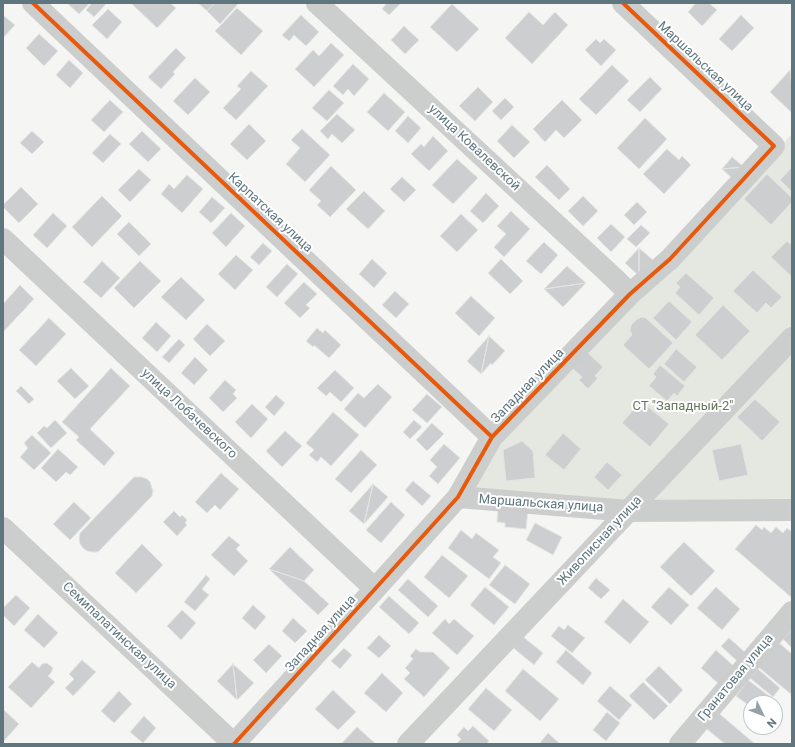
<!DOCTYPE html>
<meta charset="utf-8">
<style>
body{margin:0}
#map{position:relative;width:795px;height:747px;overflow:hidden;background:#f5f5f3;font-family:Roboto,sans-serif}
canvas{display:block}
.frame{position:absolute;inset:0;border:4px solid #5f767f;pointer-events:none}
.north{position:absolute;left:743px;top:695px;width:40px;height:40px;box-sizing:border-box;background:#fff;border:1px solid #bfc8cc;border-radius:50%;rotate:133deg;font-size:11px;font-weight:700;line-height:16px;text-align:center;color:#5f767f}
.north::after{content:'';display:block;margin:auto;width:14px;height:18px;background:#94a2a8;clip-path:polygon(50% 0,100% 100%,50% 72%,0 100%)}
</style>
<div id="map">
<canvas width="795" height="747"></canvas>
<div class="frame"></div>
<div class="north">N</div>
</div>
<script>
const ctx = document.querySelector('canvas').getContext('2d');
ctx.lineJoin = 'round';
function fill(path, color) { ctx.fillStyle = color; ctx.fill(path, 'evenodd'); }
const toPath = rows => new Path2D(rows.map(r => 'M' + r).join(''));
function trace(path, color, width, dash) { ctx.strokeStyle = color; ctx.lineWidth = width; ctx.lineCap = dash ? 'butt' : 'round'; ctx.setLineDash(dash || []); ctx.stroke(path); }
function drawText(font, color, halo, rows, align = 'center') {
  ctx.font = font + ' Roboto,sans-serif'; ctx.lineWidth = 4; ctx.setLineDash([]); ctx.textBaseline = 'middle'; ctx.strokeStyle = halo; ctx.fillStyle = color; for (const [text, x, y, turn = 0] of rows) {
    ctx.save(); ctx.translate(x, y); ctx.rotate((+turn || 0) * Math.PI / 180); ctx.textAlign = isNaN(turn) ? turn : align; if (halo) ctx.strokeText(text, 0, 0); ctx.fillText(text, 0, 0); ctx.restore();
  }
}
fill(toPath([
 [792,134,792,512,467,497,503,438,669,265]
]), '#e5e8e1');
const building = toPath([
 [67,3,90,3,79,14,67,3],
 [92,3,107,3,94,17,86,10,92,3],
 [131,3,170,3,176,8,157,28,131,3],
 [198,3,215,3,207,11,198,3],
 [215,3,239,3,220,24,207,11,215,3],
 [387,3,401,3,389,15,382,9,387,3],
 [696,3,709,3,717,10,702,26,688,12,696,3],
 [452,4,479,29,457,52,430,27,452,4],
 [237,8,263,31,241,55,215,31,237,8],
 [108,9,122,22,107,39,92,25,108,9],
 [529,12,543,25,555,12,568,25,532,64,505,38,529,12],
 [3,15,15,25,3,38,3,15],
 [301,15,319,32,306,46,294,35,289,41,282,35,301,15],
 [741,15,754,28,732,51,719,39,741,15],
 [404,26,419,40,405,54,391,40,404,26],
 [39,34,58,51,44,66,26,48,39,34],
 [596,39,600,43,604,39,616,50,601,66,585,50,596,39],
 [331,43,344,55,314,87,295,69,313,50,319,56,331,43],
 [176,48,186,58,173,72,175,74,161,89,148,77,176,48],
 [69,60,83,73,70,88,56,75,69,60],
 [353,64,369,79,354,96,348,89,343,95,333,86,353,64],
 [612,65,629,81,596,115,579,99,612,65],
 [790,70,792,89,792,113,770,92,790,70],
 [251,71,268,86,236,120,223,108,241,89,237,86,251,71],
 [650,77,662,89,640,112,627,100,650,77],
 [195,78,210,92,188,115,173,101,195,78],
 [478,87,493,102,475,121,459,106,478,87],
 [329,90,344,103,327,121,312,108,329,90],
 [384,93,405,112,388,131,367,112,384,93],
 [505,98,514,107,501,120,492,111,505,98],
 [110,100,123,112,104,132,91,120,110,100],
 [562,100,582,120,564,138,556,130,545,142,533,129,562,100],
 [337,114,355,130,342,143,332,134,328,139,320,131,337,114],
 [408,116,421,128,408,143,395,131,408,116],
 [645,118,667,139,639,169,617,148,645,118],
 [249,124,266,141,247,160,230,144,249,124],
 [512,125,530,142,514,158,497,141,512,125],
 [302,129,330,155,305,182,286,164,300,148,291,140,302,129],
 [32,131,44,142,32,154,20,143,32,131],
 [142,131,161,149,148,162,129,144,142,131],
 [110,134,121,144,103,163,92,153,110,134],
 [433,136,448,151,429,171,411,154,421,144,424,147,433,136],
 [667,149,679,160,682,156,691,165,664,194,643,174,667,149],
 [732,157,744,167,722,169,732,157],
 [457,159,478,178,453,204,432,185,457,159],
 [547,165,570,189,559,200,535,177,547,165],
 [331,166,356,190,330,217,317,205,321,201,309,190,331,166],
 [744,167,733,179,722,169,744,167],
 [792,167,792,192,780,180,792,167],
 [139,169,151,180,130,202,118,190,139,169],
 [767,174,792,198,792,202,771,225,744,199,767,174],
 [187,175,203,189,182,213,161,194,169,184,174,189,187,175],
 [402,177,416,190,404,202,390,189,402,177],
 [21,187,38,204,19,223,3,207,3,205,21,187],
 [364,191,385,211,368,229,346,209,364,191],
 [486,193,499,206,483,223,470,211,486,193],
 [102,196,122,216,92,247,72,227,102,196],
 [583,196,598,211,583,226,568,211,583,196],
 [212,197,225,208,211,223,199,212,212,197],
 [637,202,647,212,634,225,624,215,637,202],
 [511,211,530,229,504,257,494,247,506,234,497,226,511,211],
 [53,213,67,226,47,248,33,235,53,213],
 [231,213,245,226,226,247,212,233,231,213],
 [461,214,478,230,457,252,440,236,461,214],
 [129,222,151,244,139,256,117,234,129,222],
 [611,224,625,237,611,252,597,238,611,224],
 [641,225,650,233,636,247,627,239,641,225],
 [787,241,792,245,792,277,771,257,787,241],
 [544,242,558,255,541,274,526,261,544,242],
 [263,243,272,251,259,265,250,257,263,243],
 [639,248,653,260,639,276,639,248],
 [639,248,639,276,625,263,639,248],
 [236,255,253,270,235,290,218,274,236,255],
 [372,259,387,273,374,288,359,274,372,259],
 [501,259,523,281,510,294,488,273,501,259],
 [102,261,120,278,101,298,83,282,102,261],
 [140,261,161,281,134,308,114,288,140,261],
 [287,264,298,274,277,297,266,287,287,264],
 [567,266,586,283,544,289,567,266],
 [753,270,782,297,771,308,766,303,757,313,733,291,753,270],
 [686,273,714,298,699,315,675,293,680,287,676,283,686,273],
 [181,277,205,300,186,320,161,297,181,277],
 [304,282,317,294,306,305,310,308,300,318,284,303,304,282],
 [586,283,563,307,544,289,586,283],
 [20,285,34,299,4,331,3,330,3,304,20,285],
 [395,291,409,304,396,318,382,305,395,291],
 [471,296,495,318,479,336,455,313,471,296],
 [669,301,692,322,676,340,653,318,669,301],
 [723,305,750,331,722,360,695,335,723,305],
 [642,317,646,318,673,343,649,369,623,345,632,335,630,330,631,325,637,319,642,317],
 [49,318,66,334,36,366,19,350,49,318],
 [156,322,171,336,157,352,142,338,156,322],
 [207,324,225,341,210,356,193,339,207,324],
 [317,328,323,333,325,330,341,345,329,358,314,345,313,347,306,341,317,328],
 [489,336,505,351,492,365,491,363,481,374,489,336],
 [489,336,481,374,467,361,489,336],
 [179,339,185,345,169,363,162,357,179,339],
 [676,349,697,367,684,382,664,364,676,349],
 [586,351,603,367,595,376,598,378,588,389,579,380,582,377,571,367,586,351],
 [195,357,208,370,194,385,181,373,195,357],
 [660,365,685,386,677,396,674,393,667,401,649,386,656,377,653,374,660,365],
 [71,368,89,386,75,399,57,381,71,368],
 [111,368,130,386,90,429,115,453,104,466,76,440,79,437,62,422,111,368],
 [335,370,354,388,341,402,330,392,326,396,317,388,335,370],
 [225,380,236,390,233,394,237,398,223,412,209,398,225,380],
 [378,384,392,397,365,428,344,409,358,393,364,398,378,384],
 [21,386,34,399,29,404,16,391,21,386],
 [427,394,442,407,427,423,412,410,427,394],
 [276,395,285,403,274,416,265,407,276,395],
 [755,399,780,422,762,441,737,417,755,399],
 [641,401,669,424,650,447,622,423,641,401],
 [252,404,268,419,251,438,235,422,252,404],
 [333,412,359,435,331,466,321,457,317,462,309,455,314,450,306,443,333,412],
 [55,420,67,433,51,448,37,433,44,426,47,428,55,420],
 [414,420,422,427,410,439,403,432,414,420],
 [432,423,444,434,427,451,416,440,432,423],
 [285,431,302,446,282,467,266,451,285,431],
 [563,433,581,449,564,470,545,455,563,433],
 [32,435,51,453,34,470,20,457,28,448,24,443,32,435],
 [522,441,533,451,535,478,506,481,503,450,522,441],
 [444,444,460,458,438,484,429,476,437,467,430,460,444,444],
 [741,444,748,475,719,481,712,450,741,444],
 [58,449,78,467,70,475,66,472,56,482,41,468,58,449],
 [361,450,377,465,351,493,335,479,361,450],
 [607,462,622,475,608,490,594,477,607,462],
 [221,473,239,489,220,510,215,505,207,513,195,502,221,473],
 [134,477,142,477,147,479,150,482,153,491,152,496,99,551,97,552,92,552,87,551,83,548,80,544,79,539,80,533,134,477],
 [413,481,431,496,422,506,405,490,413,481],
 [373,484,364,524,349,511,373,484],
 [373,484,388,497,364,524,373,484],
 [74,502,91,518,70,540,53,524,74,502],
 [391,502,405,515,381,543,366,530,391,502],
 [498,507,528,510,526,529,505,527,505,523,497,522,498,507],
 [174,511,180,517,182,515,187,520,185,523,187,525,177,536,163,522,174,511],
 [535,523,562,537,553,555,526,540,535,523],
 [756,525,762,530,764,527,771,533,776,527,783,533,787,528,792,532,792,598,735,549,756,525],
 [461,530,472,539,476,533,499,550,493,557,501,563,489,579,448,548,461,530],
 [229,536,240,545,236,549,248,561,234,576,211,555,229,536],
 [684,542,715,571,691,596,660,567,684,542],
 [142,544,163,565,136,593,115,573,142,544],
 [290,547,314,570,304,581,269,569,290,547],
 [442,555,468,576,449,598,424,577,442,555],
 [505,565,530,584,515,604,489,585,505,565],
 [269,569,304,581,329,604,318,615,269,569],
 [206,575,210,579,202,589,209,595,195,611,184,602,206,575],
 [596,578,610,590,601,599,588,588,596,578],
 [408,579,438,606,428,617,398,590,408,579],
 [485,587,509,607,494,625,470,605,485,587],
 [669,587,689,605,671,625,651,607,669,587],
 [716,587,740,609,722,630,697,608,716,587],
 [16,595,30,608,14,626,3,615,3,608,16,595],
 [389,596,419,623,409,634,379,607,389,596],
 [623,599,649,622,630,644,604,622,623,599],
 [253,605,266,617,255,630,242,618,253,605],
 [182,610,196,623,181,640,167,626,182,610],
 [38,614,58,633,44,648,24,630,38,614],
 [293,618,307,631,295,643,282,631,293,618],
 [445,619,449,624,454,619,474,636,457,655,432,633,445,619],
 [568,625,585,638,572,653,551,636,559,626,564,630,568,625],
 [792,629,792,648,783,639,792,629],
 [379,635,391,646,379,658,367,648,379,635],
 [521,635,543,653,534,665,511,646,521,635],
 [729,638,747,654,739,663,721,646,729,638],
 [777,641,792,654,792,695,757,666,777,641],
 [269,644,282,656,266,673,253,660,269,644],
 [344,648,352,655,340,669,331,661,344,648],
 [416,649,420,652,433,652,450,668,424,697,404,679,410,673,405,668,413,659,410,656,416,649],
 [566,650,592,673,583,685,556,662,566,650],
 [716,650,737,669,721,686,701,668,716,650],
 [82,660,96,672,73,696,65,688,74,679,69,674,82,660],
 [32,662,39,668,42,664,47,663,53,668,51,673,48,676,55,682,31,708,8,687,32,662],
 [233,664,254,683,237,700,233,664],
 [233,664,237,700,217,681,233,664],
 [659,666,683,690,670,704,645,680,659,666],
 [523,669,559,699,540,721,505,691,523,669],
 [758,669,780,688,773,697,750,678,758,669],
 [382,673,403,693,386,712,364,693,382,673],
 [748,680,773,699,770,703,751,703,751,707,736,696,748,680],
 [643,682,668,706,654,720,629,696,643,682],
 [610,686,632,705,619,720,597,701,610,686],
 [486,688,512,710,494,731,468,709,486,688],
 [333,690,356,712,338,730,315,709,333,690],
 [119,691,132,704,114,723,101,711,119,691],
 [3,709,19,724,3,742,3,709],
 [715,710,755,744,725,744,702,725,715,710],
 [607,712,620,723,606,741,593,730,607,712],
 [144,716,156,728,143,743,130,732,144,716],
 [473,726,489,741,486,744,456,744,461,739,457,735,464,727,468,731,473,726],
 [357,727,376,744,341,744,357,727],
 [548,733,560,744,539,744,548,733]
]);
fill(building, '#cccecf');
trace(building, '#e4e4e3', 1);
trace(toPath([
 [33,3,492,437],
 [317,3,615,279,630,294],
 [3,239,375,589],
 [458,497,629,511,792,510],
 [3,528,234,744],
 [234,744,375,589,458,497,492,437,630,294,670,259,774,146,623,3],
 [408,744,792,338],
 [680,744,792,612]
]), '#cccece', 22);
trace(toPath([
 [33,3,492,437],
 [234,744,375,589,458,497,492,437,630,294,670,259,774,146,623,3]
]), '#e8590c', 4);
drawText('13px', '#5f767f', '#fff', [
 ["Маршальская улица",705,67,43],
 ["улица Ковалевской",474,148,43],
 ["Карпатская улица",270,213,43],
 ["Западная улица",528,386,-46],
 ["улица Лобачевского",189,414,43],
 ["Маршальская улица",541,504,4],
 ["Живописная улица",600,541,-47],
 ["Западная улица",321,634,-48],
 ["Семипалатинская улица",119,636,43],
 ["Гранатовая улица",736,678,-50]
]);
drawText('13px', '#66775e', '#fff', [
 ["СТ \"Западный-2\"",683,407]
]);
</script>
